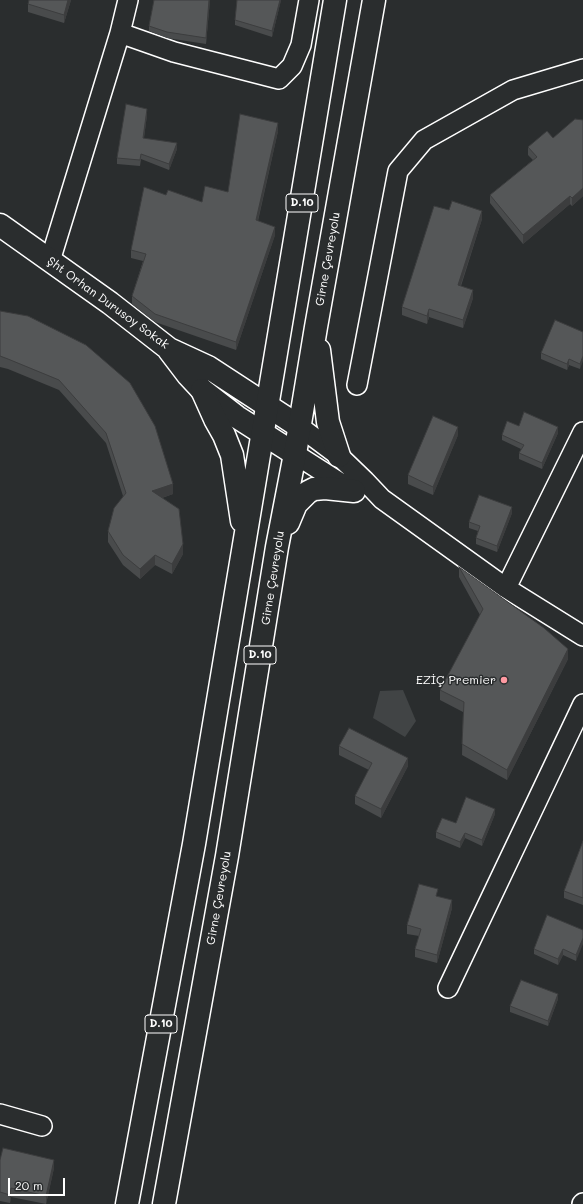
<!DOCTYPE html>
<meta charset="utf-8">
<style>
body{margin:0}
#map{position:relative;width:583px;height:1204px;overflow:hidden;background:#2a2d2e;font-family:Mali,sans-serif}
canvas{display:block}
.scale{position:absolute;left:8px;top:1178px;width:57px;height:18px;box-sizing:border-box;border:2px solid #fff;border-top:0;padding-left:5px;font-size:12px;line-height:14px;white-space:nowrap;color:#fff;-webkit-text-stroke:3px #2a2d2e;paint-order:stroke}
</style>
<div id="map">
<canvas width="583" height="1204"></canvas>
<div class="scale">20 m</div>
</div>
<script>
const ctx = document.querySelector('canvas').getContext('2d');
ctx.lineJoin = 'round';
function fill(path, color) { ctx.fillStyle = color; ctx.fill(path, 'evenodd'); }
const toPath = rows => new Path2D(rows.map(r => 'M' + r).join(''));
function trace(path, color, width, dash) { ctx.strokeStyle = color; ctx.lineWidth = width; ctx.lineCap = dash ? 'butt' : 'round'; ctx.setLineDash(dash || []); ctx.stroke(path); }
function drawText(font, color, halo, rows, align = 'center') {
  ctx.font = font + ' Mali,sans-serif'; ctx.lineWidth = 3; ctx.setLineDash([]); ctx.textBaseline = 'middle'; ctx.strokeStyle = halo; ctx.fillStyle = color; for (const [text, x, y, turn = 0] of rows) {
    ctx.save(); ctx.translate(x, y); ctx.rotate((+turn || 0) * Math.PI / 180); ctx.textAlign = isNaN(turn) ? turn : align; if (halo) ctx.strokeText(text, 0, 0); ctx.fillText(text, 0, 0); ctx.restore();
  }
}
fill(toPath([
 [403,690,416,721,405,737,373,718,380,691]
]), '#414445');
const street = toPath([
 [120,33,174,52,279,79,292,66,301,45,309,0],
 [50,261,120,33,128,0],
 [357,385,398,171,424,140,513,90,583,69],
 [300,427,339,456,365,481,382,499,506,588,583,636],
 [295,454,353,491],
 [506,588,583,432],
 [448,988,583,704],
 [0,1114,42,1126],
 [582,1204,583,1203]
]);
const secondary = toPath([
 [0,225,110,303,169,349,208,367,300,427],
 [169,350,188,375,202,390,237,417,295,454]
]);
const highway = toPath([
 [319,350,328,422,339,456],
 [202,390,215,419,224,435,232,455,242,521],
 [288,523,296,504,308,492,314,489,325,488,354,491],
 [127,1204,194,844,335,0],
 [164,1204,227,856,277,547,295,454,316,327,374,0]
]);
trace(street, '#fff', 22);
trace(secondary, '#fff', 25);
trace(highway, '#fff', 25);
trace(street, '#2a2d2e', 19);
trace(secondary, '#2a2d2e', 22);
trace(highway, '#2a2d2e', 22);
fill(toPath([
 [71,0,64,23,28,12,28,4],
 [154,0,210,0,206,44,167,38,149,31,149,26],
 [237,0,281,0,272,37,235,25,235,20],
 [147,115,144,138,177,149,169,170,141,159,140,166,117,164,117,158],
 [583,120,583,196,572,206,570,204,523,244,490,203,490,195,533,160,528,155,528,147,553,138],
 [278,131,258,221,275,235,236,350,155,322,132,304,132,296,143,261,131,258,131,250,166,195,202,202,228,192],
 [449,210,482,219,461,286,473,298,463,328,429,317,427,324,402,315,402,307],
 [0,311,173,494,162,498,183,554,172,574,155,565,140,579,123,565,108,542,108,531,123,496,106,443,59,390,8,369,0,367],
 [583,332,580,369,569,365,567,370,541,359,541,353],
 [519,426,558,433,542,469,519,459,519,453,521,449,502,440,502,435],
 [458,435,433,495,408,484,408,475],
 [512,513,497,552,476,544,476,538,478,531,469,528,469,522],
 [459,567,568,659,507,780,462,755,463,712,440,700,440,690,480,615,459,577],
 [339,746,408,766,381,818,355,804,355,796,369,770,339,755],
 [495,814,482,846,465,838,460,848,436,838,436,832,456,823],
 [583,841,583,905,564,898,564,891],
 [438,896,452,908,437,963,415,957,415,949,419,936,407,934,407,925],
 [583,930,576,961,563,955,558,965,534,954,534,949],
 [558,999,548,1026,510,1012,510,1006],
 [0,1160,54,1168,46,1204,11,1197,10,1203,0,1201]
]), '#494b4c');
fill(toPath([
 [68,0,71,0,64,23,64,15],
 [209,0,210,0,206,44,206,38],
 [280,0,281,0,272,37,272,31],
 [147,109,147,115,143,144,143,138],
 [278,123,278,131,256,228,256,220],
 [177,143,177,149,169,170,169,164],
 [583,188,583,196,572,206,572,198],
 [570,196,570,204,523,244,523,235],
 [482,211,482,219,458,293,458,285],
 [275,227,275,235,236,350,236,342],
 [473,290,473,298,463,328,463,320],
 [429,309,429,317,427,324,427,316],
 [583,356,583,361,580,369,580,364],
 [569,359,569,365,567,370,567,364],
 [458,427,458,435,433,495,433,487],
 [558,427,558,433,542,469,542,463],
 [173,484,173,494,152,501,152,491],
 [512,507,512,513,497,552,497,546],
 [183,544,183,554,172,574,172,564],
 [155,555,155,565,140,579,140,569],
 [568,649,568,659,507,780,507,770],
 [408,758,408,766,381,818,381,809],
 [495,809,495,814,482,846,482,840],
 [465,833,465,838,460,848,460,842],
 [452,900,452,908,437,963,437,955],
 [583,938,583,944,576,961,576,955],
 [563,949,563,955,558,965,558,959],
 [558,994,558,999,548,1026,548,1021],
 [54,1160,54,1168,46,1204,46,1196],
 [11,1188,11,1197,10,1203,10,1195]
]), '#3c3d3e');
const building = toPath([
 [29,0,68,0,64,15,28,4,29,0],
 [154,0,209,0,206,38,167,32,149,26,154,0],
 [237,0,280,0,272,31,235,20,237,0],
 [126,104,147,109,143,138,177,143,169,164,141,154,140,160,117,158,126,104],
 [240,114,278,123,256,220,275,227,236,342,155,314,132,296,146,254,131,250,144,187,166,195,168,190,202,202,205,186,228,192,240,114],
 [575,119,583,120,583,188,572,198,570,196,523,235,490,195,537,157,528,147,547,131,553,138,575,119],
 [452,201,482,211,458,285,473,290,463,320,429,309,427,316,402,307,434,206,449,210,452,201],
 [0,311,28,316,86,345,130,383,155,426,173,484,152,491,179,509,183,544,172,564,155,555,140,569,123,555,108,531,114,508,126,493,106,433,59,380,8,359,0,356,0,311],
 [555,320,583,332,583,356,580,364,569,359,567,364,541,353,555,320],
 [524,412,558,427,542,463,519,453,524,445,502,435,507,421,519,426,524,412],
 [433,416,458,427,433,487,408,475,433,416],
 [479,495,512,507,497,546,476,538,480,526,469,522,479,495],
 [459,567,544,628,568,649,507,770,462,744,464,702,440,690,483,609,459,567],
 [349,728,408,758,381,809,355,796,372,763,339,746,349,728],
 [466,797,495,809,482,840,465,833,460,842,436,832,442,818,456,823,466,797],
 [583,841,583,898,564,891,583,841],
 [419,884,438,889,436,896,452,900,437,955,415,949,421,929,407,925,419,884],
 [547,915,583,930,583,938,576,955,563,949,558,959,534,949,547,915],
 [521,980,558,994,548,1021,510,1006,521,980],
 [3,1148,54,1160,46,1196,11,1188,10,1195,0,1192,0,1160,3,1148]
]);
fill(building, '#555758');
trace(building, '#3c3d3e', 1);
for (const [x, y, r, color] of [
 [504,680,4,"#ff9aa2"]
]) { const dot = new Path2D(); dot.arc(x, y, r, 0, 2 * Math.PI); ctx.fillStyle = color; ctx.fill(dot); trace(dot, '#2a2d2e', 1.5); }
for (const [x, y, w] of [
 [302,203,32],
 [260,655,32],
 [161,1024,32]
]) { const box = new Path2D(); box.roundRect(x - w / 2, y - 9, w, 18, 3); ctx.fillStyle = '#2a2d2e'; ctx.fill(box); trace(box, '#fff', 1); }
drawText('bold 11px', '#fff', null, [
 ["D.10",302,203],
 ["D.10",260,655],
 ["D.10",161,1024]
]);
drawText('12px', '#fff', '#2a2d2e', [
 ["Girne Çevreyolu",328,259,-80],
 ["Şht Orhan Durusoy Sokak",108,303,36],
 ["Girne Çevreyolu",273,578,-81],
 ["Girne Çevreyolu",219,898,-80]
]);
drawText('12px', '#fff', '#2a2d2e', [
 ["EZİÇ Premier",496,680]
], 'right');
</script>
